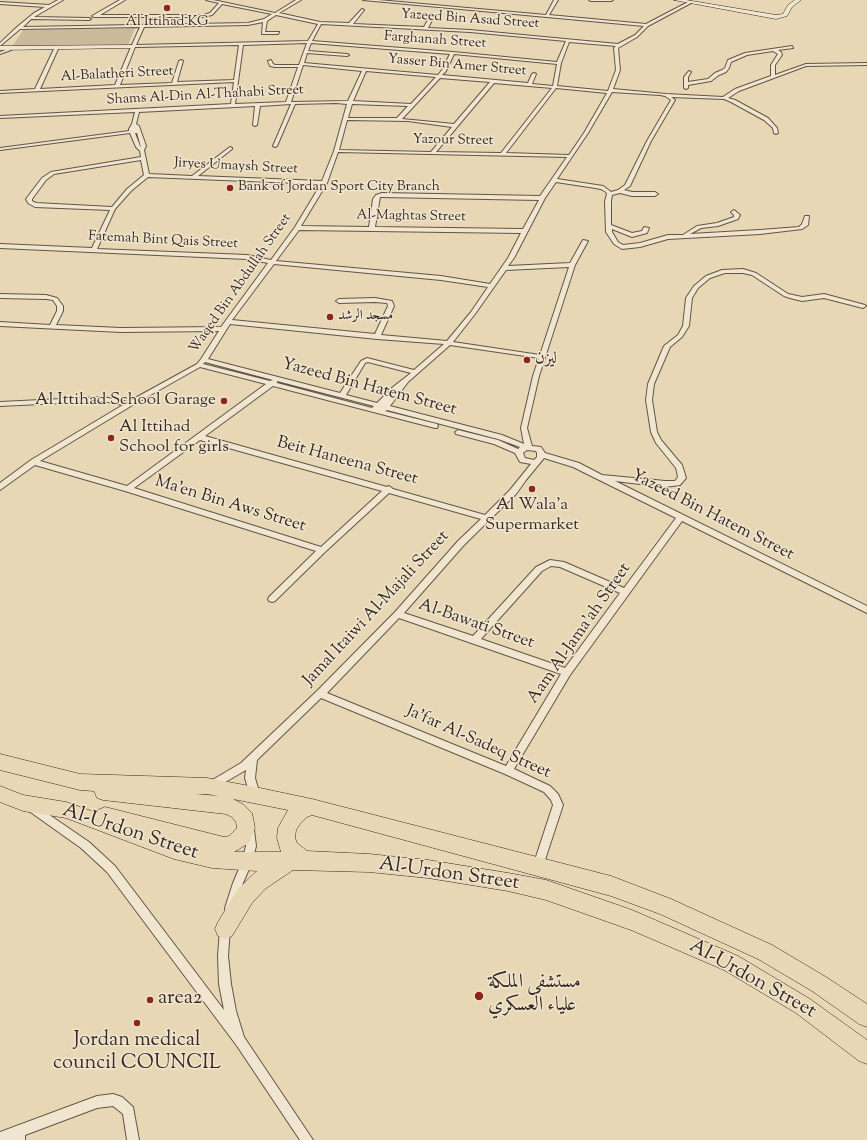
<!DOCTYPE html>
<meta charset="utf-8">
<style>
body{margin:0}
canvas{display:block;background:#e8d7b5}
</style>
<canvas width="867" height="1140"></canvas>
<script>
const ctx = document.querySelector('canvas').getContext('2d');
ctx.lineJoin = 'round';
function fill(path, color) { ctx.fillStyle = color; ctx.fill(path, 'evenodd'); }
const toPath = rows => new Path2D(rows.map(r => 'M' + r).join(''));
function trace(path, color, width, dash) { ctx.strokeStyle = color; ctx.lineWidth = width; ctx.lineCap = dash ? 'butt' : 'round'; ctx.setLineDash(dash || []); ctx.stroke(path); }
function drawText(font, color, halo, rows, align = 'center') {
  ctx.font = font + ' "Sorts Mill Goudy",Amiri,serif'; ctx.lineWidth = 3; ctx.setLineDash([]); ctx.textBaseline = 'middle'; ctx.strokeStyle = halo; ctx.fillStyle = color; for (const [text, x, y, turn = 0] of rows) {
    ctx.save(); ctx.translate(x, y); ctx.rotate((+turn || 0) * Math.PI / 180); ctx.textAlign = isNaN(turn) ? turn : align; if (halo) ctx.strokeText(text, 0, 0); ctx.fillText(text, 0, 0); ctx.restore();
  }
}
fill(toPath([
 [135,28,128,45,12,47,23,30]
]), '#caba9c');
const street = toPath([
 [58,0,63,0,34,17,89,18,91,19,89,20,31,19,23,27,248,23,264,19,272,14,222,4,212,15,203,17,94,17,92,16,120,0,125,0,100,15,203,15,210,13,219,3,206,0,213,0,275,13,296,0,301,0,279,13,320,22,349,23,362,9,364,10,353,24,424,27,430,16,432,15,434,16,428,28,470,30,618,44,635,35,644,26,363,0,378,0,546,15,554,0,558,0,549,15,646,24,690,1,691,3,648,26,637,37,618,48,620,70,613,89,666,94,723,97,735,89,771,76,771,65,778,54,773,51,747,55,731,62,729,68,726,72,719,75,711,81,688,85,688,88,686,89,684,88,684,77,689,71,691,72,688,77,688,82,708,79,715,73,722,70,725,68,728,60,745,53,792,46,793,48,778,50,781,52,782,55,775,65,775,75,806,64,867,63,867,65,806,66,739,91,728,98,735,100,768,118,777,128,778,133,776,134,774,133,773,128,764,120,731,102,724,99,671,97,675,100,651,141,630,186,624,190,632,192,655,192,658,194,655,196,632,196,620,193,612,195,611,201,611,225,632,233,642,231,644,227,649,228,647,233,632,237,612,229,612,232,618,242,623,245,640,243,668,235,683,235,697,226,717,223,734,217,734,215,731,212,734,210,740,215,738,219,718,226,701,228,690,234,760,230,799,227,802,224,805,216,809,216,808,225,802,229,760,234,668,239,640,247,622,249,614,244,606,232,605,201,607,194,606,192,601,189,589,187,556,182,545,198,514,258,508,266,570,263,583,240,588,241,575,265,539,376,527,428,532,446,541,447,545,453,579,463,602,475,665,481,675,481,678,477,677,472,676,468,656,443,651,432,646,400,648,384,664,346,678,335,683,326,686,298,694,286,706,276,722,270,743,269,756,273,788,294,793,295,802,297,824,294,865,305,866,306,863,308,824,298,802,301,790,298,784,296,752,275,743,273,725,273,710,278,698,288,692,298,689,326,682,337,670,347,654,384,652,400,657,432,661,440,682,465,686,478,680,485,665,487,615,481,867,606,867,613,682,521,570,675,514,769,550,786,558,794,563,805,543,866,542,869,538,871,534,869,533,866,553,805,551,800,544,792,505,774,321,698,257,760,255,778,260,795,258,798,255,799,252,798,250,795,245,778,246,770,215,788,212,789,209,788,207,785,209,782,241,763,317,691,395,612,458,541,481,519,389,493,325,552,275,601,272,602,269,601,268,599,269,597,316,551,125,491,35,465,0,490,0,483,31,460,123,405,103,401,0,406,0,402,103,397,128,402,197,364,201,359,219,331,121,332,0,326,0,322,50,325,57,311,57,306,53,300,46,299,0,298,0,294,46,295,57,298,63,306,63,311,56,325,121,328,221,327,268,263,247,259,0,248,0,244,92,248,110,210,35,207,28,203,26,199,42,178,51,172,141,157,140,151,136,147,130,133,0,150,0,148,129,131,129,129,132,124,135,112,0,118,0,116,231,104,234,82,0,93,0,91,35,89,54,49,56,48,58,49,40,89,115,85,131,47,130,46,132,45,140,27,20,29,0,46,0,43,17,27,34,13,45,7,0,4,0,2,49,5,58,0],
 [276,15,318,24,308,41,136,45,144,27,248,25,263,22,262,34,278,34,279,32,265,32,267,21,276,15],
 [321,24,470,32,566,41,557,62,453,52,312,41,321,24],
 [569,42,616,46,614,48,616,70,608,91,557,86,561,63,569,42],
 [307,43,299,65,275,65,273,64,271,60,268,61,270,66,275,67,298,67,286,102,235,104,243,45,307,43],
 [311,43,450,54,442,70,438,75,304,63,307,53,347,56,349,55,347,54,308,51,311,43],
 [239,45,234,80,177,82,183,61,181,60,179,61,172,83,120,85,135,47,239,45],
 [454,54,557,64,553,86,532,84,536,74,534,73,532,74,528,83,442,75,446,71,454,54],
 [303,65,362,71,348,101,291,102,303,65],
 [366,71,436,77,411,104,353,101,366,71],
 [440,78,490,82,454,124,402,119,440,78],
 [494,83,552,88,501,153,436,152,494,83],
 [556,88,607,93,584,133,569,155,506,153,556,88],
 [612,92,660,95,665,96,671,100,647,141,625,185,618,190,611,192,603,186,557,179,588,133,612,92],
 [336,103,347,104,334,151,322,181,198,176,232,149,232,148,230,147,192,176,149,174,144,150,146,146,139,126,136,124,139,112,255,106,253,125,255,126,257,125,260,106,291,104,273,146,275,147,277,146,295,104,336,103],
 [352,104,408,106,397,118,348,118,352,104],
 [347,120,408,121,452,127,431,152,339,150,347,120],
 [135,133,137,133,141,147,140,146,135,133],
 [338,152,567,157,540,196,382,193,376,195,373,199,369,227,301,226,327,183,338,152],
 [141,160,144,175,127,189,112,207,36,203,32,201,32,199,46,180,54,174,141,160],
 [148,177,321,184,295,227,271,260,247,255,97,249,115,209,131,191,148,177],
 [380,197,382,197,539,200,523,229,375,227,380,197],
 [299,230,521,233,508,258,490,284,441,276,276,261,299,230],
 [274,264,441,280,488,287,471,312,447,341,381,335,394,306,392,301,375,298,339,299,336,301,339,303,375,302,387,303,388,306,375,334,232,320,274,264],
 [569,267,540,355,453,342,475,314,506,270,569,267],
 [230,324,377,339,444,344,414,370,367,358,361,361,340,393,208,359,230,324],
 [450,345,539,358,533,376,521,428,524,444,502,435,390,406,408,382,450,345],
 [205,362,273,380,270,381,203,364,205,362],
 [368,362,411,373,393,387,377,403,346,395,365,363,368,362],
 [200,367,266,384,127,486,40,461,131,406,200,367],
 [277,381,374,406,372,408,277,383,277,381],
 [273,386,435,428,437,428,438,426,437,424,385,411,387,410,498,439,520,447,518,449,498,440,458,430,455,432,456,434,494,444,515,453,520,462,531,464,510,490,485,515,393,489,389,486,387,487,205,436,273,386],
 [200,440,382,491,321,547,134,488,200,440],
 [527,450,536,451,537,453,537,457,534,460,525,458,523,453,527,450],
 [544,458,573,467,676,518,624,588,564,562,550,560,536,567,473,636,404,613,464,545,516,494,526,480,544,458],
 [551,566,560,567,620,593,565,668,481,639,542,571,551,566],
 [399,618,561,674,506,766,327,693,399,618],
 [589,0,613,0,611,1,591,1,589,0],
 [8,49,11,50,0,54,0,52,8,49],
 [32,803,89,842,115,866,224,1010,219,984,218,956,220,929,221,925,225,924,229,925,230,929,228,956,231,984,236,1011,244,1037,313,1140,300,1140,237,1046,107,872,81,848,29,811,27,808,29,805,32,803],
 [249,825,253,827,254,830,256,846,252,862,243,883,235,908,234,912,230,913,226,912,225,908,233,883,242,862,246,846,244,830,245,827,249,825],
 [113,1094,122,1097,133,1107,139,1140,127,1140,123,1114,113,1106,97,1108,25,1135,25,1140,0,1140,0,1132,97,1096,113,1094]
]);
const secondary = toPath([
 [674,0,686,0,776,15,783,14,788,5,795,0,801,0,792,7,787,16,776,19,674,0],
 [134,45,135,46,132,48,0,50,0,46,134,45]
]);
const highway = toPath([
 [0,754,80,774,207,778,255,787,312,799,611,876,671,899,772,945,826,977,867,1004,867,1027,859,1024,812,991,758,959,660,914,611,896,312,815,307,817,300,824,296,830,295,838,297,843,307,851,369,854,428,860,508,873,546,880,632,910,738,956,810,999,867,1040,867,1064,859,1061,796,1013,724,970,631,930,546,900,508,891,428,878,369,872,293,870,265,889,252,903,232,936,225,939,218,936,215,929,218,922,238,889,257,871,212,868,174,859,66,818,23,811,0,802,0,786,23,795,66,802,97,813,98,810,105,807,224,837,229,836,237,828,236,822,232,817,226,814,103,800,97,798,94,791,80,790,0,770,0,754],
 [196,794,207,794,219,796,196,794],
 [233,799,288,810,278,828,277,838,281,852,234,852,249,843,255,828,252,813,244,805,233,799]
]);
trace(street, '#625547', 2);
trace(secondary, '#362a22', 1);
trace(highway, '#362a22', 1);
fill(street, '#f0e5cf');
fill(secondary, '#f0e5cf');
fill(highway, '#e8d7b5');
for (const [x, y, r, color] of [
 [167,8,4,"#8f2418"],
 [230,188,4,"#8f2418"],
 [330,317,4,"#8f2418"],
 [527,360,4,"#8f2418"],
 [224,401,4,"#8f2418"],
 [111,438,4,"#8f2418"],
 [532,489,4,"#8f2418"],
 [479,996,5,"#8f2418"],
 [150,1000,4,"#8f2418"],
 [137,1023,4,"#8f2418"]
]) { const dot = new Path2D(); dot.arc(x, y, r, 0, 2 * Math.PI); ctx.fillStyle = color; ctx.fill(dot); trace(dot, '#f0e5cf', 1.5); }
drawText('14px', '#362a22', '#f0e5cf', [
 ["Yazeed Bin Asad Street",470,20,4],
 ["Farghanah Street",435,41,4],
 ["Yasser Bin Amer Street",457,66,5],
 ["Al-Balatheri Street",117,75,-3],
 ["Shams Al-Din Al-Thahabi Street",205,96,-3],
 ["Yazour Street",453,141,1],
 ["Jiryes Umaysh Street",236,167,3],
 ["Al-Maghtas Street",411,217,1],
 ["Fatemah Bint Qais Street",163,241,3],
 ["Waqed Bin Abdullah Street",241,284,-55]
]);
drawText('14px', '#362a22', '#f0e5cf', [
 ["Al Ittihad KG",167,23,"center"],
 ["Bank of Jordan Sport City Branch",238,188],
 ["مسجد الرشد",338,317]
], 'left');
drawText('17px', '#362a22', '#f0e5cf', [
 ["ليزن",535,360],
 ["Al Ittihad School Garage",216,401,"right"],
 ["Al Ittihad",119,428],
 ["School for girls",119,448],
 ["Al Wala'a",532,506,"center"],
 ["Supermarket",532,526,"center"]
], 'left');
drawText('17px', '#362a22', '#f0e5cf', [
 ["Yazeed Bin Hatem Street",369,388,15],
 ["Beit Haneena Street",347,462,15],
 ["Ma'en Bin Aws Street",230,505,17],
 ["Yazeed Bin Hatem Street",712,516,27],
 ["Jamal Itaiwi Al-Majali Street",377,609,-47],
 ["Al-Bawati Street",476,625,19],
 ["Aam Al-Jama'ah Street",580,634,-55],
 ["Ja'far Al-Sadeq Street",478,743,24]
]);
drawText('20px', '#362a22', '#f0e5cf', [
 ["Al-Urdon Street",130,833,18],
 ["Al-Urdon Street",449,875,8],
 ["Al-Urdon Street",752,980,29]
]);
drawText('20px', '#362a22', '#f0e5cf', [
 ["مستشفى الملكة",488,984],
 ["علياء العسكري",488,1007],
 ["area2",158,1000],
 ["Jordan medical",137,1042,"center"],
 ["council COUNCIL",137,1065,"center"]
], 'left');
</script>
